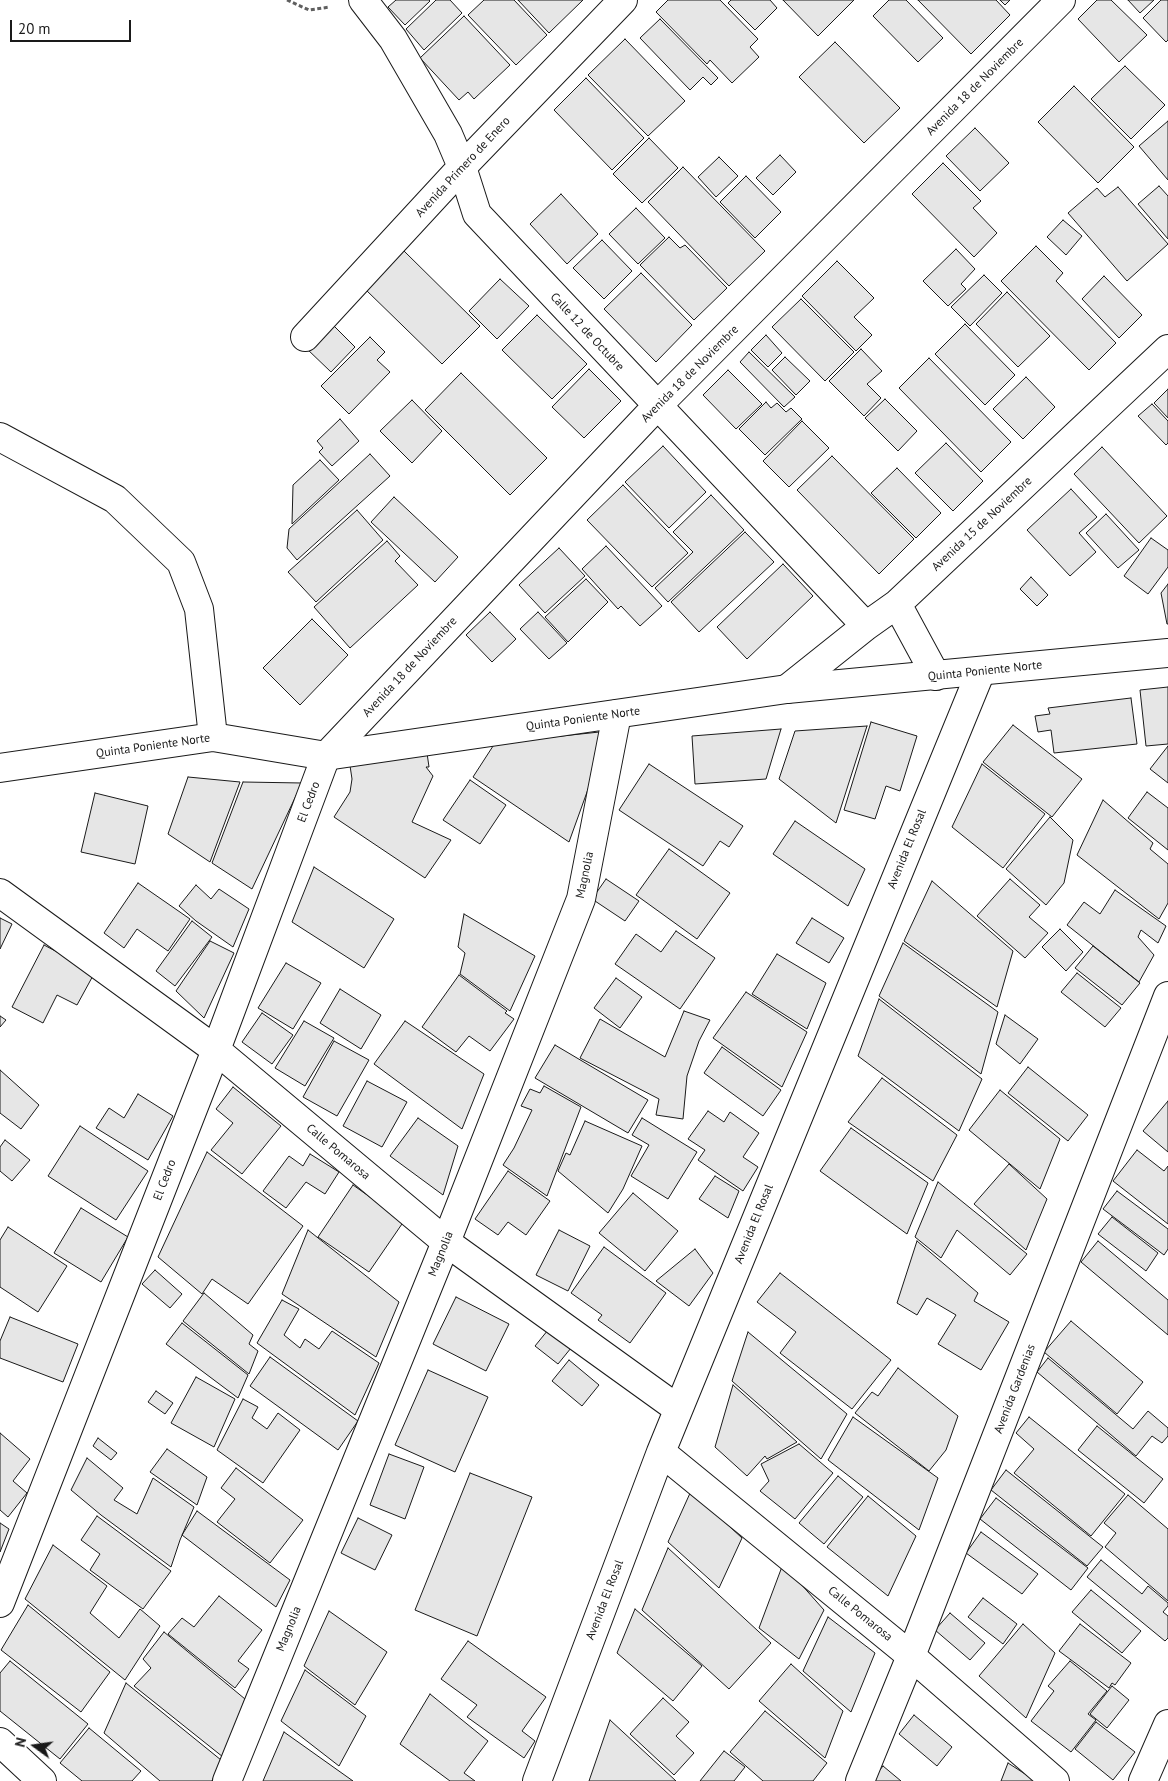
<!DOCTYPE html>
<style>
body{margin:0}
#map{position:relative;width:1168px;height:1781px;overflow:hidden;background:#fff;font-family:"PT Sans",sans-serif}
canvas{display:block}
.north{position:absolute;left:10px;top:1721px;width:50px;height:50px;-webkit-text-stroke:4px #fff;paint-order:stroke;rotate:284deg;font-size:14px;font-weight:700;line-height:20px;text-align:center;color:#1a1a1a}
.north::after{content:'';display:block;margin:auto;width:18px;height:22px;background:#1a1a1a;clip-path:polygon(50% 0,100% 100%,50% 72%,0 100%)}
.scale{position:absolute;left:10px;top:20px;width:121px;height:22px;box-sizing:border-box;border:2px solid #1a1a1a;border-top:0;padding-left:6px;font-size:15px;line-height:18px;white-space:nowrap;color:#1a1a1a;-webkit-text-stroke:4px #fff;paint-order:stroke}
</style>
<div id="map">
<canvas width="1168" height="1781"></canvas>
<div class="north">N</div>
<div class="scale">20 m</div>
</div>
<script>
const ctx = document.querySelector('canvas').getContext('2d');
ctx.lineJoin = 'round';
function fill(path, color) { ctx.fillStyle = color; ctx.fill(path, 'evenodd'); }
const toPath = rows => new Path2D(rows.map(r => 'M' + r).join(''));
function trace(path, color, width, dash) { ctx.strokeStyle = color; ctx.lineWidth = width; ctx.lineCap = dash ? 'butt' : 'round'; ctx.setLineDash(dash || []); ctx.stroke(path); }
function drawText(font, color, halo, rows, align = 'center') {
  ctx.font = font + ' "PT Sans",sans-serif'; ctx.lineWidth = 4; ctx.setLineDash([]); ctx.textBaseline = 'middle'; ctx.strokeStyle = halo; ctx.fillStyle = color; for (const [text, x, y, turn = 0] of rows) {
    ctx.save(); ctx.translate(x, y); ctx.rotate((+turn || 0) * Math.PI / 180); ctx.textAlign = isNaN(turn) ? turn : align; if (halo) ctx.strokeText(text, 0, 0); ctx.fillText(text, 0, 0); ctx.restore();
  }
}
const building = toPath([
 [396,0,429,0,430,1,405,25,388,7,396,0],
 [436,0,450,0,462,13,424,50,406,29,436,0],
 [484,0,514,0,547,35,516,65,468,15,484,0],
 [518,0,583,0,549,33,518,0],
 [668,0,720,0,758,39,750,47,759,57,732,83,710,60,707,64,656,12,668,0],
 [731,0,770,0,777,8,755,30,728,3,731,0],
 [783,0,854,0,818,36,783,0],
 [889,0,906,0,943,38,918,62,873,16,889,0],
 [918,0,996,0,1010,15,971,54,918,0],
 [1000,0,1010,0,1005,5,1000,0],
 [1097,0,1111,0,1147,35,1119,62,1078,19,1097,0],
 [1128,0,1154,0,1140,13,1128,0],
 [1161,0,1168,0,1168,40,1166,42,1143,18,1161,0],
 [464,16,510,65,474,99,468,92,459,100,420,58,464,16],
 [660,19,718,78,711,85,703,77,690,90,640,38,660,19],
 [625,39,685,101,648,136,588,75,625,39],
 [835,42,900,108,864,143,799,77,835,42],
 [1125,66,1165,105,1131,139,1091,99,1125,66],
 [586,78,644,138,612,170,554,110,586,78],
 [1074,86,1134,147,1098,183,1038,122,1074,86],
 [1168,121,1168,180,1139,146,1168,121],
 [975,128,1009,163,980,191,946,156,975,128],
 [649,138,678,168,642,203,613,174,649,138],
 [780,155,796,172,773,195,756,178,780,155],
 [719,157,738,176,716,197,698,177,719,157],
 [943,163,981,201,973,208,997,233,974,257,912,194,943,163],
 [683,167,765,251,729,286,648,202,683,167],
 [746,176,781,212,755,238,720,202,746,176],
 [1159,186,1168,196,1168,239,1138,204,1159,186],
 [1118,187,1168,244,1127,281,1068,213,1097,188,1105,197,1118,187],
 [561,194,598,234,567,264,530,224,561,194],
 [636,208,665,238,638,264,609,234,636,208],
 [1063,220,1082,236,1066,255,1047,237,1063,220],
 [669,237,680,248,685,245,727,288,694,320,640,265,669,237],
 [602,240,632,271,604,299,573,268,602,240],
 [1036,246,1063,273,1056,281,1116,343,1089,370,1001,281,1036,246],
 [956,249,975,269,961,284,966,289,948,306,923,281,956,249],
 [403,250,480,326,442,364,365,289,403,250],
 [837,261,874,298,854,317,872,335,856,351,802,296,837,261],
 [641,273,692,325,656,362,604,309,641,273],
 [984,275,1002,293,970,326,951,307,984,275],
 [1104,276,1142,315,1119,338,1082,299,1104,276],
 [500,279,529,306,497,339,469,311,500,279],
 [1007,292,1050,336,1018,367,976,324,1007,292],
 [801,299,854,352,825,381,772,327,801,299],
 [537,315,587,364,552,399,502,350,537,315],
 [331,323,355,347,331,372,306,348,331,323],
 [965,324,1015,375,985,405,935,354,965,324],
 [766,335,782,353,768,367,751,350,766,335],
 [370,337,385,352,377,360,390,372,349,414,321,386,370,337],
 [861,349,882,371,867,384,881,398,864,416,829,381,861,349],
 [749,352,795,397,784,407,740,362,749,352],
 [785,357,810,381,796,395,772,370,785,357],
 [929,358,1011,442,981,472,899,388,929,358],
 [589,369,621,401,584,438,552,407,589,369],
 [728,370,762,404,736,429,703,395,728,370],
 [461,373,547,458,510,495,425,410,461,373],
 [1026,377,1055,407,1023,439,993,409,1026,377],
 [1168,389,1168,418,1154,403,1168,389],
 [885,399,917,431,898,451,865,418,885,399],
 [412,400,442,431,412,463,380,431,412,400],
 [766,402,771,408,777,403,786,412,791,408,802,419,765,455,739,429,766,402],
 [1152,404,1168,421,1168,443,1166,445,1138,416,1152,404],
 [340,419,359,441,332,466,319,452,323,448,317,441,340,419],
 [802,421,829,448,789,487,763,461,802,421],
 [946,443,983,481,953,511,915,473,946,443],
 [663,446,706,492,669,528,625,482,663,446],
 [1102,447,1167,516,1139,543,1074,474,1102,447],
 [370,454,390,476,297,560,287,548,289,529,370,454],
 [832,456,914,539,879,574,797,490,832,456],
 [320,460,339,480,292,524,293,485,320,460],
 [897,468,941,513,916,538,871,493,897,468],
 [623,485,688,553,652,587,587,520,623,485],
 [1071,489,1097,517,1079,533,1096,552,1070,576,1027,530,1071,489],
 [711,495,744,530,668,602,655,588,693,552,673,532,711,495],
 [394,497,458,557,435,582,371,522,394,497],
 [357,510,383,540,316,602,288,572,357,510],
 [1106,514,1139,550,1118,568,1086,533,1106,514],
 [745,532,774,562,699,632,671,602,745,532],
 [1151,538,1168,550,1168,567,1148,594,1124,576,1151,538],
 [387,541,400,556,395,561,418,585,350,648,314,607,387,541],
 [606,546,662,606,640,626,621,606,618,609,582,569,606,546],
 [559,548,585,576,545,613,519,585,559,548],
 [783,564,813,596,747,659,717,627,783,564],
 [1031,577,1048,595,1037,606,1020,589,1031,577],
 [586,579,608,602,568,642,545,617,586,579],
 [1168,584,1168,624,1167,624,1161,593,1168,584],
 [490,612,516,639,492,662,466,635,490,612],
 [538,612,567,643,549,659,520,629,538,612],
 [312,619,348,655,300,705,263,668,312,619],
 [1168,687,1168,744,1146,746,1140,690,1168,687],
 [1131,698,1137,744,1054,753,1051,730,1038,732,1035,716,1050,714,1048,708,1131,698],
 [871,722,917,736,900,791,886,786,875,819,844,810,871,722],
 [1013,725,1082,779,1052,817,983,762,1013,725],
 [867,726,836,823,779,779,795,731,867,726],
 [781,729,766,779,695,784,692,736,781,729],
 [609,731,569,842,473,777,495,743,609,731],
 [426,746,429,767,426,767,433,776,412,822,451,840,425,878,334,817,350,792,352,779,349,759,426,746],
 [1168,746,1168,783,1150,769,1168,746],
 [649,764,743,826,729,847,720,841,703,866,619,810,649,764],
 [982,764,1045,814,1003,868,952,827,982,764],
 [188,777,240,782,210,862,168,834,188,777],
 [470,780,506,805,480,844,443,820,470,780],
 [243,782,302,783,252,889,212,863,243,782],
 [1147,792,1168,808,1168,850,1128,818,1147,792],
 [95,793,148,806,135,864,81,852,95,793],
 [1103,800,1153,843,1150,849,1168,864,1168,903,1159,919,1077,855,1103,800],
 [1050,817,1073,840,1064,883,1046,905,1006,869,1050,817],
 [795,821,865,869,848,906,773,854,795,821],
 [669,849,730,893,697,939,636,895,669,849],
 [314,867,394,919,364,968,292,922,314,867],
 [606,879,639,901,625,921,592,899,606,879],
 [1010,879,1040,905,1029,917,1048,933,1025,958,977,916,1010,879],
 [932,881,1013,951,997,1007,904,941,932,881],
 [138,883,190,919,168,951,137,929,124,948,104,933,138,883],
 [196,885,211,899,219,889,249,909,233,947,196,921,179,906,196,885],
 [1115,890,1166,926,1158,943,1141,930,1138,937,1154,955,1139,982,1067,925,1084,902,1100,914,1115,890],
 [464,914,535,956,510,1011,460,974,465,953,458,947,464,914],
 [0,918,12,924,0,949,0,918],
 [812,918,844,938,829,963,796,943,812,918],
 [192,921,212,937,175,986,156,971,192,921],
 [1060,929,1083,952,1066,971,1042,947,1060,929],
 [676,931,715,958,680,1009,615,964,636,934,661,952,676,931],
 [210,941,234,953,204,1018,176,991,210,941],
 [903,943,998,1012,981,1074,879,996,903,943],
 [44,945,95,972,77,1005,57,995,43,1023,12,1007,44,945],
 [1093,946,1140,983,1122,1005,1075,968,1093,946],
 [777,954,826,983,807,1029,752,994,777,954],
 [286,963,321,983,293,1029,258,1008,286,963],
 [1077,973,1121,1008,1105,1027,1061,992,1077,973],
 [459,975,507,1011,505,1013,514,1019,490,1051,469,1036,456,1052,422,1027,459,975],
 [616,978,642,997,620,1028,594,1008,616,978],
 [340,989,381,1015,361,1049,320,1023,340,989],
 [746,992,807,1032,782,1087,713,1038,746,992],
 [879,999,982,1079,959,1131,858,1056,879,999],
 [684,1011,710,1020,699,1041,687,1076,683,1119,656,1115,659,1099,580,1058,600,1019,665,1057,684,1011],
 [262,1013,293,1035,272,1064,242,1042,262,1013],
 [1005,1015,1038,1039,1020,1064,996,1044,1005,1015],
 [0,1016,6,1020,0,1027,0,1016],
 [304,1021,334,1038,305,1086,275,1068,304,1021],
 [405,1021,484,1074,462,1129,374,1064,405,1021],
 [334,1041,369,1060,337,1116,303,1097,334,1041],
 [555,1045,648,1100,628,1133,535,1078,555,1045],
 [722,1047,781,1090,763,1116,704,1073,722,1047],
 [1028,1067,1088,1115,1068,1141,1008,1093,1028,1067],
 [0,1070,39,1105,21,1129,0,1113,0,1070],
 [882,1078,957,1135,933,1181,848,1122,882,1078],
 [367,1081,407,1102,382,1147,343,1126,367,1081],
 [544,1086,581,1107,547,1196,503,1165,514,1148,532,1110,521,1106,530,1089,540,1093,544,1086],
 [233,1087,281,1126,242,1174,211,1150,233,1123,216,1109,233,1087],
 [1000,1090,1060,1139,1040,1189,969,1130,1000,1090],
 [138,1094,173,1116,148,1160,96,1128,109,1108,124,1118,138,1094],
 [1168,1101,1168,1152,1143,1131,1168,1101],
 [708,1111,724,1122,730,1112,759,1133,743,1157,758,1167,743,1191,698,1160,705,1150,688,1139,708,1111],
 [418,1118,458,1146,443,1195,390,1156,418,1118],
 [642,1118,697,1152,668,1199,631,1176,649,1145,632,1135,642,1118],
 [585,1121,642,1146,623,1189,608,1213,558,1171,566,1153,570,1155,585,1121],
 [80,1126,148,1171,116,1220,48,1176,80,1126],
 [851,1128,928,1183,907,1234,820,1171,851,1128],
 [5,1140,30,1160,12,1181,0,1171,0,1147,5,1140],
 [1137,1150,1164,1171,1168,1166,1168,1224,1113,1181,1137,1150],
 [207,1152,303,1226,248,1304,212,1279,202,1294,158,1257,207,1152],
 [310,1154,339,1172,325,1194,306,1182,286,1208,263,1191,289,1156,303,1166,310,1154],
 [1009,1164,1047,1199,1026,1250,974,1204,1009,1164],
 [508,1171,550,1201,526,1235,508,1222,498,1235,475,1219,508,1171],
 [715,1176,739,1191,728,1218,699,1199,715,1176],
 [938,1182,1027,1254,1010,1275,957,1230,941,1258,915,1237,938,1182],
 [353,1185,404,1221,369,1272,318,1237,353,1185],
 [1117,1191,1168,1229,1168,1249,1164,1255,1103,1209,1117,1191],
 [633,1193,678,1231,645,1271,599,1233,633,1193],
 [81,1208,128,1237,101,1282,54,1253,81,1208],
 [1112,1217,1158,1253,1146,1271,1098,1234,1112,1217],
 [8,1227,67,1266,38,1312,0,1287,0,1240,8,1227],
 [308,1230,399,1302,376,1357,282,1294,308,1230],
 [559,1230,590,1246,568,1291,536,1275,559,1230],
 [917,1241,978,1293,974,1301,1009,1322,981,1370,938,1344,956,1315,927,1298,917,1315,897,1303,917,1241],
 [1098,1241,1168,1300,1168,1335,1081,1262,1098,1241],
 [604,1247,666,1293,630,1343,598,1320,602,1315,571,1293,604,1247],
 [695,1249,713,1273,689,1306,656,1281,695,1249],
 [155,1270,182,1294,170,1308,142,1284,155,1270],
 [780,1273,891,1360,852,1409,780,1353,796,1332,757,1302,780,1273],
 [204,1293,253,1335,249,1344,258,1351,249,1374,183,1321,204,1293],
 [456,1297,509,1324,486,1371,433,1344,456,1297],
 [282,1300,299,1309,284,1335,300,1348,305,1339,319,1349,332,1331,379,1363,355,1415,257,1343,282,1300],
 [10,1317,78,1344,63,1382,0,1358,0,1341,10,1317],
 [1071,1321,1143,1382,1117,1414,1044,1352,1071,1321],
 [182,1323,248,1375,238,1398,166,1344,182,1323],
 [548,1330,571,1348,558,1364,535,1346,548,1330],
 [748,1332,847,1414,821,1459,732,1381,748,1332],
 [270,1357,358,1421,338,1450,250,1386,270,1357],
 [1048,1358,1133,1429,1148,1411,1168,1428,1168,1436,1162,1443,1152,1436,1136,1456,1037,1372,1048,1358],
 [569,1360,599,1385,582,1406,552,1381,569,1360],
 [898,1368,958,1416,946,1450,929,1471,855,1413,872,1392,878,1396,898,1368],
 [428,1370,488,1397,455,1472,395,1445,428,1370],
 [196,1377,235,1399,214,1447,171,1423,196,1377],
 [733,1385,797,1442,767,1459,765,1456,747,1476,715,1447,733,1385],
 [156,1391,173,1403,165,1414,148,1402,156,1391],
 [243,1399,258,1407,252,1418,267,1429,278,1413,300,1430,263,1483,217,1450,243,1399],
 [853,1417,938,1478,919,1530,828,1460,853,1417],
 [1029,1417,1125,1494,1091,1536,1014,1473,1034,1449,1016,1433,1029,1417],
 [1097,1426,1163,1479,1144,1503,1078,1450,1097,1426],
 [0,1433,30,1459,13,1481,27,1493,8,1517,0,1510,0,1433],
 [98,1438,117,1453,111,1460,93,1446,98,1438],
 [799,1444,833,1473,795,1519,760,1491,769,1481,761,1464,799,1444],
 [167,1449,207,1477,197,1505,150,1472,167,1449],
 [389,1454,424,1467,405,1519,370,1505,389,1454],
 [87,1458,123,1488,114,1500,137,1514,153,1478,194,1507,180,1540,171,1567,101,1515,71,1490,87,1458],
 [236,1468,303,1520,270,1563,217,1522,235,1499,221,1488,236,1468],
 [1006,1470,1103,1547,1087,1566,991,1490,1006,1470],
 [470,1473,532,1497,477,1636,415,1610,470,1473],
 [838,1476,863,1497,824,1544,799,1523,838,1476],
 [691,1491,742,1538,719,1588,668,1542,691,1491],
 [1128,1495,1168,1529,1168,1601,1105,1547,1116,1533,1104,1523,1128,1495],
 [868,1496,916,1536,888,1596,827,1547,868,1496],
 [996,1498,1088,1568,1071,1590,980,1519,996,1498],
 [197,1511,290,1580,276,1607,182,1535,197,1511],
 [97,1516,171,1571,143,1609,90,1570,100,1554,81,1540,97,1516],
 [358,1518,392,1535,375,1570,341,1553,358,1518],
 [0,1523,9,1529,0,1552,0,1523],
 [981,1532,1038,1574,1022,1594,966,1553,981,1532],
 [53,1545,107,1586,90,1613,119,1638,140,1609,160,1626,125,1680,25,1599,53,1545],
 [668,1548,771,1643,729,1689,642,1610,668,1548],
 [1101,1560,1142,1594,1148,1586,1168,1603,1168,1606,1163,1612,1168,1616,1168,1638,1165,1641,1087,1577,1101,1560],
 [783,1564,824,1610,799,1659,759,1628,783,1564],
 [1091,1590,1141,1631,1122,1653,1072,1612,1091,1590],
 [219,1596,262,1630,238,1661,249,1669,235,1688,168,1634,182,1618,194,1627,219,1596],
 [983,1598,1017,1624,1003,1644,968,1617,983,1598],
 [28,1605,110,1672,81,1712,1,1650,28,1605],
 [635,1609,702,1666,673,1701,617,1653,635,1609],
 [329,1611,387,1652,355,1705,304,1666,329,1611],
 [950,1613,985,1643,970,1660,935,1630,950,1613],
 [828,1617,875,1653,851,1712,803,1671,828,1617],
 [1023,1624,1055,1653,1026,1718,979,1676,1023,1624],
 [1080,1624,1131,1663,1115,1685,1112,1683,1109,1688,1059,1651,1080,1624],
 [164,1632,245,1699,223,1757,134,1686,151,1668,143,1659,164,1632],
 [468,1641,546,1697,522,1731,535,1741,524,1758,467,1717,477,1705,441,1679,468,1641],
 [10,1661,88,1724,60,1759,0,1711,0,1673,10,1661],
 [1070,1661,1107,1691,1088,1714,1096,1720,1071,1752,1031,1721,1054,1691,1048,1686,1070,1661],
 [791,1664,843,1711,825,1758,759,1701,791,1664],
 [305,1670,366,1716,339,1766,281,1721,305,1670],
 [126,1683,221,1760,212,1781,160,1781,104,1733,126,1683],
 [1112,1686,1129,1700,1107,1728,1090,1714,1112,1686],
 [430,1694,488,1741,464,1773,475,1781,450,1781,400,1744,430,1694],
 [663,1698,689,1722,676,1736,694,1753,674,1775,630,1734,663,1698],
 [765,1711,827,1763,813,1781,763,1781,730,1752,765,1711],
 [914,1715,952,1747,937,1766,899,1734,914,1715],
 [610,1720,676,1781,589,1781,610,1720],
 [1096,1722,1135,1752,1113,1780,1075,1749,1096,1722],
 [89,1728,141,1771,132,1781,82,1781,60,1763,89,1728],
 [284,1732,353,1781,263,1781,284,1732],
 [724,1751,745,1767,734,1781,700,1781,724,1751],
 [1008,1763,1036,1781,1001,1781,1008,1763],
 [883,1766,901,1781,871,1781,883,1766]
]);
fill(building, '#e6e6e6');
trace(building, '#1a1a1a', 1);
const street = toPath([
 [363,0,393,39,448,134,462,167,477,214,866,626],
 [305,337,462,167,623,0],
 [0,437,115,499,181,562,199,609,213,737],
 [897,604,936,676],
 [787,689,866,626,897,604,1168,349],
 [0,893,216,1050,446,1242,678,1409],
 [661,1452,911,1656,1055,1781],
 [0,1603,216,1050,326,756,657,406,1061,0],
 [0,1742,42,1781],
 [227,1781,446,1242,581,899,617,714],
 [537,1781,661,1452,981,671],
 [860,1781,911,1656,1168,996],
 [1143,1781,1168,1724]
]);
const secondary = toPath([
 [0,768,213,737,326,756,787,689,1168,653]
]);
trace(street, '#1a1a1a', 30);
trace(secondary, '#1a1a1a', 30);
trace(toPath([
 [287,0,309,10,330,7]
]), '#5f5f5f', 3, [4, 2.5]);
trace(street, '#fff', 28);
trace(secondary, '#fff', 28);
drawText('12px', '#1a1a1a', '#fff', [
 ["Avenida 18 de Noviembre",975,87,-45],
 ["Avenida Primero de Enero",463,167,-47],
 ["Calle 12 de Octubre",587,332,47],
 ["Avenida 18 de Noviembre",690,374,-45],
 ["Avenida 15 de Noviembre",982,524,-43],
 ["Avenida 18 de Noviembre",410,667,-47],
 ["Quinta Poniente Norte",985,671,-6],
 ["Quinta Poniente Norte",583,719,-8],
 ["Quinta Poniente Norte",153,746,-8],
 ["El Cedro",309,802,-69],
 ["Avenida El Rosal",907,849,-68],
 ["Magnolia",585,875,-78],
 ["Calle Pomarosa",338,1152,40],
 ["El Cedro",165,1180,-69],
 ["Avenida El Rosal",754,1224,-68],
 ["Magnolia",441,1254,-68],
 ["Avenida Gardenias",1015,1389,-69],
 ["Avenida El Rosal",605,1600,-69],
 ["Calle Pomarosa",860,1614,39],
 ["Magnolia",289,1629,-68]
]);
</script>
